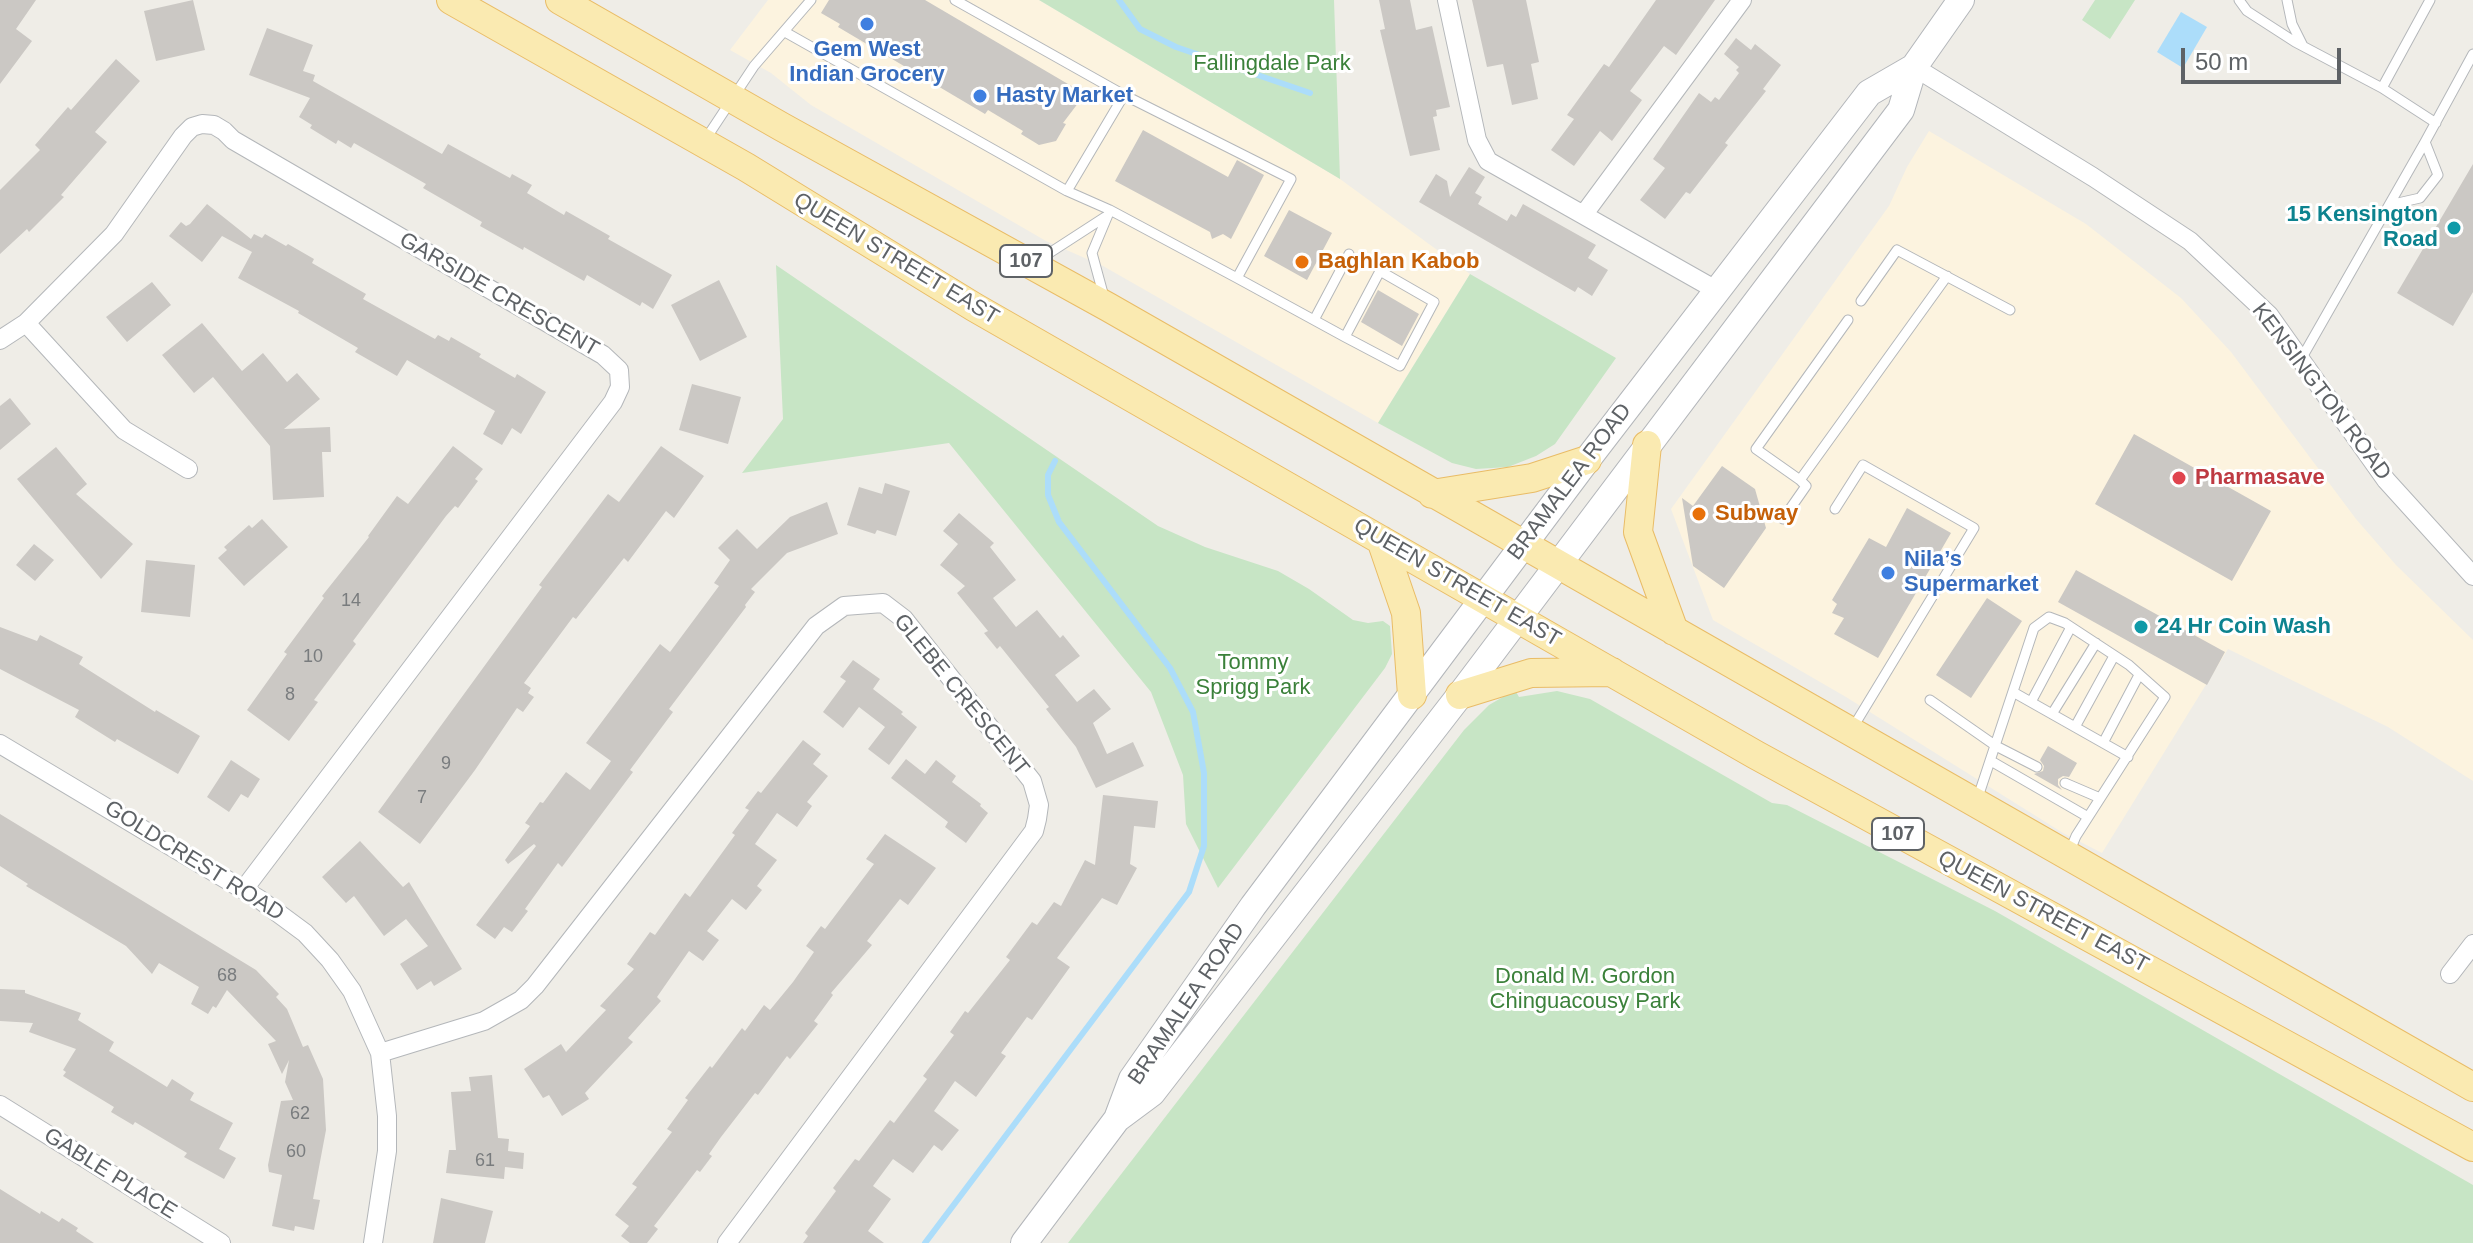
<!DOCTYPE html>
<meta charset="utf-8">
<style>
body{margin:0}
#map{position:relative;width:2473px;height:1243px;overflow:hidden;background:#efede7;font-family:Helvetica,sans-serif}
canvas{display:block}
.scale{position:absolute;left:2181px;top:48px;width:160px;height:36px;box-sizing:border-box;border:4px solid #5e6266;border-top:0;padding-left:10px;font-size:24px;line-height:28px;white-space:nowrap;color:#5e6266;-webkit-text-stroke:6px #fff;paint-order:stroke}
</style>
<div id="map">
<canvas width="2473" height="1243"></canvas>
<div class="scale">50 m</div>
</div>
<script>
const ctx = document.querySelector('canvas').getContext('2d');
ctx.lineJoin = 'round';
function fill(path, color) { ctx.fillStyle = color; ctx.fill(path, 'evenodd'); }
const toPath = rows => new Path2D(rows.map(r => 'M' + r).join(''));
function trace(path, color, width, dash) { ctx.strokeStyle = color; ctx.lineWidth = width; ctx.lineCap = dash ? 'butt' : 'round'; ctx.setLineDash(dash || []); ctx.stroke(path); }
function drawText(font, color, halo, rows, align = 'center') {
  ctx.font = font + ' Helvetica,sans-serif'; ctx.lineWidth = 6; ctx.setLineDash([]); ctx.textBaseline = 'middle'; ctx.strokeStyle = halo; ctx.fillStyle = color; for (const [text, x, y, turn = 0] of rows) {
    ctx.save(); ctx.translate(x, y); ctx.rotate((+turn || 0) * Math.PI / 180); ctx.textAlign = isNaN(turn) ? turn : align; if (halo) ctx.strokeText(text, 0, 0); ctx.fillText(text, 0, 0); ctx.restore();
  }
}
fill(toPath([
 [768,0,1039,0,1340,179,1470,274,1378,423,1103,266,1046,241,811,105,771,73,730,50],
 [1929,131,2086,224,2181,298,2231,352,2356,519,2396,565,2473,640,2473,781,2388,727,2228,649,2102,853,2063,833,1846,697,1713,620,1671,509,1889,206,1907,167]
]), '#fcf3df');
fill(toPath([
 [1039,0,1334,0,1340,179,1145,63],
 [2095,0,2135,0,2110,39,2082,20],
 [776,265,1158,526,1205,547,1278,571,1309,589,1353,620,1368,623,1383,621,1390,626,1392,654,1385,668,1218,888,1186,824,1183,775,1151,692,949,443,742,473,783,419],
 [1470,274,1616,358,1555,444,1536,456,1508,467,1476,469,1452,463,1378,423],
 [1515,690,1519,697,1557,691,1590,699,1772,803,1787,805,1995,911,2473,1185,2473,1243,1068,1243,1464,730,1489,705]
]), '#c7e5c5');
fill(toPath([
 [2181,12,2207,27,2183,68,2157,52]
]), '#acddfa');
trace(toPath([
 [1119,0,1140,29,1176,47,1310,93],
 [925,1243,1189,892,1204,846,1204,773,1193,712,1170,668,1059,522,1048,495,1048,475,1055,461]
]), '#acddfa', 6);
fill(toPath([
 [0,0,36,0,16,29,32,41,0,84],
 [193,0,205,50,156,61,144,11],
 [829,0,925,0,1085,94,1063,123,1066,124,1056,141,1039,145,1021,134,1023,131,988,110,985,114,838,27,840,24,821,13],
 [1379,0,1410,0,1416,30,1432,26,1450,107,1436,110,1437,116,1433,117,1440,150,1410,156,1380,30,1385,29],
 [1472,0,1526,0,1539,62,1531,64,1538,99,1512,105,1503,64,1487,67],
 [1656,0,1715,0,1676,55,1664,46,1630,91,1642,100,1612,141,1600,131,1574,166,1551,150,1574,119,1567,115,1604,64,1609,67],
 [267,28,313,45,303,71,315,75,313,81,442,154,448,144,510,178,512,174,532,185,527,193,564,215,566,211,610,236,608,239,672,275,653,309,642,302,640,306,587,275,584,281,524,247,523,250,480,226,482,222,423,188,426,184,354,143,351,148,338,140,336,144,310,128,312,125,299,117,310,98,249,75],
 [1736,38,1751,50,1755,44,1781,65,1763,89,1766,91,1725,143,1728,145,1690,194,1686,192,1665,219,1640,200,1665,168,1653,159,1699,93,1711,102,1715,97,1719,100,1739,73,1736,70,1739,67,1724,54],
 [116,59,140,81,95,132,107,142,61,195,64,197,29,232,27,229,0,254,0,190,40,150,35,145,68,107,71,110],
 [1143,130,1228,177,1237,160,1264,175,1231,239,1223,234,1212,239,1210,232,1115,181],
 [2473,164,2473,292,2453,326,2397,293],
 [1469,167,1485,177,1475,193,1482,197,1478,204,1507,221,1511,214,1516,217,1523,204,1596,245,1588,258,1608,270,1592,296,1578,287,1575,292,1419,202,1436,174,1447,181,1450,197],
 [207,204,251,239,254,234,262,238,265,234,286,246,288,244,314,259,312,263,366,294,363,299,435,339,438,335,449,341,451,337,481,354,479,357,515,378,517,374,546,392,521,434,512,428,502,445,483,434,495,411,407,360,397,376,355,352,358,348,298,313,299,311,238,278,252,252,222,236,202,262,169,236,181,222,186,226,190,224],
 [1289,210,1332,233,1307,280,1264,256],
 [719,280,747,337,700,361,671,305],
 [152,282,171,305,127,342,106,317],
 [1378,290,1419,314,1402,346,1361,322],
 [202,323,242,371,263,353,287,382,297,373,320,399,284,429,330,427,331,452,322,452,324,497,273,500,270,446,213,377,194,393,162,355],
 [692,384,741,397,728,444,679,430],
 [10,398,31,424,0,450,0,406],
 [2134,434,2271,511,2232,581,2095,504],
 [453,446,483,469,475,479,478,481,458,508,455,506,446,516,353,641,356,644,314,700,318,702,289,741,247,710,287,654,284,652,324,598,322,596,369,537,368,536,397,496,408,504],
 [661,446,704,476,674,518,666,511,628,562,624,558,576,619,573,617,524,683,531,688,528,693,534,697,523,712,517,708,475,770,420,844,378,812,542,587,539,585,608,494,619,502],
 [56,447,87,484,76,494,133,544,101,579,17,479],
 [1722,466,1755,489,1766,528,1724,588,1693,566,1682,498,1693,506],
 [885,483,910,491,896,536,877,530,875,534,847,525,859,487,882,494],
 [827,502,838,534,787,553,751,589,755,592,745,605,746,607,669,709,673,712,630,770,633,772,562,867,558,863,525,909,528,911,512,932,504,927,495,939,476,925,536,846,534,844,508,864,505,860,530,826,525,823,540,802,543,803,566,772,590,790,611,761,586,743,660,644,670,652,719,586,714,583,730,560,718,548,737,529,757,549,790,517],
 [1907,508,1951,533,1878,658,1834,634,1844,618,1832,613,1837,604,1832,600,1869,538,1886,547],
 [959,513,994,543,990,547,1016,580,993,598,1016,627,1037,610,1060,638,1063,635,1080,656,1055,675,1077,702,1094,689,1111,709,1093,723,1107,754,1133,742,1144,766,1096,788,1076,747,1046,709,1049,707,1000,646,997,649,984,633,988,631,957,593,965,586,940,565,958,544,943,531],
 [262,519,288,547,244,586,218,558,227,550,224,547,249,525,252,528],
 [34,544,54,560,35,581,16,565],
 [146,560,195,565,190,617,141,612],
 [2076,570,2225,652,2207,685,2058,602],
 [1987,598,2022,621,1971,698,1936,675],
 [0,627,37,641,40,635,83,657,79,664,155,712,156,710,200,736,178,774,117,739,115,742,75,717,79,710,0,669],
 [853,660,880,679,873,689,903,712,901,714,917,727,889,765,868,749,885,727,859,707,843,728,823,712,846,681,840,677],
 [803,740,821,754,813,764,828,776,807,802,812,806,797,827,777,813,755,844,777,860,757,886,762,890,746,910,732,899,707,931,719,940,703,961,689,951,657,997,661,1001,628,1038,633,1042,585,1093,589,1099,562,1116,549,1095,543,1098,524,1069,561,1044,566,1052,606,1010,600,1006,634,969,627,964,650,932,655,935,685,893,690,897,735,835,732,833,749,810,745,808,758,791,761,793],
 [2048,746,2077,763,2069,777,2063,776,2058,779,2058,785,2062,790,2034,774,2043,771,2044,766,2040,760],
 [906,759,925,774,936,760,956,776,952,782,981,804,980,806,988,813,966,843,945,827,948,822,891,778],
 [231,760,260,779,248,798,241,794,229,812,207,797],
 [1103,795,1158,801,1155,828,1134,826,1130,864,1137,868,1117,905,1102,898,1057,958,1070,967,1032,1020,1027,1017,1001,1053,1006,1056,976,1097,955,1081,934,1111,959,1130,942,1151,934,1145,913,1173,893,1159,873,1186,891,1199,868,1231,884,1243,803,1243,808,1236,805,1233,836,1191,833,1188,855,1159,859,1161,890,1120,894,1123,927,1079,923,1076,954,1035,950,1032,965,1011,968,1013,1010,960,1006,957,1032,922,1037,925,1054,902,1061,906,1085,860,1095,865],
 [0,814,256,970,279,994,276,997,287,1009,303,1047,308,1045,323,1079,326,1130,313,1199,320,1200,314,1230,295,1226,294,1231,272,1226,282,1175,269,1172,268,1165,281,1101,293,1100,285,1082,289,1060,282,1074,268,1044,276,1041,227,990,216,1008,213,1006,208,1014,191,1004,199,987,159,963,152,974,126,946,26,886,28,884,0,866],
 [885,834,936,868,908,905,900,899,867,941,872,945,831,993,833,995,814,1021,818,1024,790,1059,787,1056,758,1095,755,1093,721,1137,709,1154,712,1156,700,1172,697,1170,661,1217,654,1226,658,1229,647,1243,630,1243,621,1236,629,1226,615,1215,637,1187,632,1184,672,1132,667,1129,688,1100,685,1098,710,1066,712,1068,742,1028,745,1031,764,1005,770,1010,793,982,814,952,806,946,821,926,825,929,874,864,866,859],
 [360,841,403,887,409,882,462,969,434,986,431,981,417,990,400,964,428,946,406,919,384,936,354,896,346,903,322,877],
 [0,989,25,990,25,993,81,1013,78,1020,114,1042,109,1051,167,1087,172,1079,194,1093,190,1100,233,1123,219,1149,236,1158,224,1179,184,1157,187,1153,135,1122,133,1125,111,1112,114,1107,63,1076,66,1072,63,1070,76,1049,29,1032,33,1023,0,1021],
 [492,1075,498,1138,509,1139,508,1151,524,1153,523,1169,505,1167,504,1179,446,1173,449,1150,456,1150,451,1092,471,1091,469,1077],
 [0,1189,40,1214,41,1211,59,1222,62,1218,78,1228,76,1231,94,1243,0,1243],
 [441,1198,493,1211,485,1243,433,1243]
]), '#cbc8c4');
const lane = toPath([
 [955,0,1124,95,1067,191],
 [2239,0,2247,11,2295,42,2382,88,2436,123],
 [2287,0,2292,24,2303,46],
 [785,32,1067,191,1110,210,1237,278,1345,337,1400,366,1434,302,1380,271,1345,337],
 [2382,88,2430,0],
 [1124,95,1291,179,1237,278],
 [705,140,754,66,811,0],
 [2389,205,2420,198,2438,175,2425,142],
 [1027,253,1051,252,1105,217],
 [1104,297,1092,253,1110,210],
 [1861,301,1897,250,2010,310],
 [1314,320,1349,254],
 [1848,320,1756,449,1800,480,1947,276],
 [2300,361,2425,142,2473,54],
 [1835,509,1863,465,1974,528,1852,729],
 [1783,519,1806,486,1800,480],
 [2013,692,2128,757],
 [1930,700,1996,746,2037,767],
 [2031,702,2071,627],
 [2052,714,2096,643],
 [2075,727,2114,656],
 [2103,743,2139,675],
 [1991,761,2088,817],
 [2065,783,2100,798],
 [1977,800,2034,628,2049,617,2065,623,2129,665,2165,697,2076,836,2069,853]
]);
const street = toPath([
 [1447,0,1477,140,1488,161,1716,290],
 [1914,67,2093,177,2190,241,2269,315,2386,480,2473,576],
 [1584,214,1742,0],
 [26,323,124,430,188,469],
 [0,340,26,323,114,234,183,136,192,127,202,124,214,125,224,131,233,140,603,355,619,370,620,387,613,402,244,889],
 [0,744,259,899,305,933,330,960,352,991,380,1053,387,1116,387,1151,373,1243],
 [2450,974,2473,944],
 [380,1053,484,1021,521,1000,535,986,816,626,844,606,883,603,904,619,1032,781,1039,805,1037,819,1034,831,727,1243],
 [0,1105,221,1243]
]);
const secondary = toPath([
 [1117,1119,1132,1079,1253,906,1587,460,1869,93,1914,67],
 [1024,1243,1117,1119,1152,1093,1460,695,1901,110,1914,67,1961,0]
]);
const primary = toPath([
 [451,0,746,167,974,307,1756,755,2473,1147],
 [560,0,782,127,1108,307,2473,1087],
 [1647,445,1638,532,1674,631],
 [1432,494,1532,478,1587,460],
 [1381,540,1406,613,1412,695],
 [1460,695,1531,673,1612,672]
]);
trace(lane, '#b4b7ba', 11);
trace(street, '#b4b7ba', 20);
trace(secondary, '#b3b6ba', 28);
trace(primary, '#e9bc66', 30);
trace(lane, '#fff', 9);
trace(street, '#fff', 18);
trace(secondary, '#fff', 26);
trace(primary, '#faeab1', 28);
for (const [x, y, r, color] of [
 [867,24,8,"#3f7fe0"],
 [980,96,8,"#3f7fe0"],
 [2454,228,8,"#0f9aa8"],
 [1302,262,8,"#e8710a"],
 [2179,478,8,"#e0444e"],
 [1699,514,8,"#e8710a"],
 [1888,573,8,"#3f7fe0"],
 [2141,627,8,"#0f9aa8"]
]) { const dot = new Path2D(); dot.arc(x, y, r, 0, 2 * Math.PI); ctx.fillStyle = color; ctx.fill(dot); trace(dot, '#fff', 3); }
drawText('18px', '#797c7e', null, [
 ["14",351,601],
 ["10",313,657],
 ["8",290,695],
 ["9",446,764],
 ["7",422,798],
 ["68",227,976],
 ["62",300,1114],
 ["60",296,1152],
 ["61",485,1161]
]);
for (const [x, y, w] of [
 [1026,261,52],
 [1898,834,52]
]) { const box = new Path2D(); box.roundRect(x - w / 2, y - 16, w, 32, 6); ctx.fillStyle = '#fff'; ctx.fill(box); trace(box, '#5e6266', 2); }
drawText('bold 20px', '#5e6266', null, [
 ["107",1026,261],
 ["107",1898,834]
]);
drawText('bold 22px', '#366cbe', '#fff', [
 ["Gem West",867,50,"center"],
 ["Indian Grocery",867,75,"center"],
 ["Hasty Market",996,96],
 ["Nila’s",1904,560],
 ["Supermarket",1904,585]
], 'left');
drawText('22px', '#3b813a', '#fff', [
 ["Fallingdale Park",1272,64],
 ["Tommy",1253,663],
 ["Sprigg Park",1253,688],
 ["Donald M. Gordon",1585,977],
 ["Chinguacousy Park",1585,1002]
]);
drawText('bold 22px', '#0d838f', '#fff', [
 ["15 Kensington",2438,215],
 ["Road",2438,240],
 ["24 Hr Coin Wash",2157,627,"left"]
], 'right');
drawText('22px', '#5e6266', '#fff', [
 ["QUEEN STREET EAST",896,259,31],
 ["GARSIDE CRESCENT",499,295,30],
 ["KENSINGTON ROAD",2321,392,53],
 ["BRAMALEA ROAD",1570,482,-53],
 ["QUEEN STREET EAST",1457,583,30],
 ["GLEBE CRESCENT",961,695,51],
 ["GOLDCREST ROAD",194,861,32],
 ["QUEEN STREET EAST",2043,912,28],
 ["BRAMALEA ROAD",1187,1004,-56],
 ["GABLE PLACE",110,1174,32]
]);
drawText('bold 22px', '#c56008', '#fff', [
 ["Baghlan Kabob",1318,262],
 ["Subway",1715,514]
], 'left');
drawText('bold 22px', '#be3a42', '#fff', [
 ["Pharmasave",2195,478]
], 'left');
</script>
